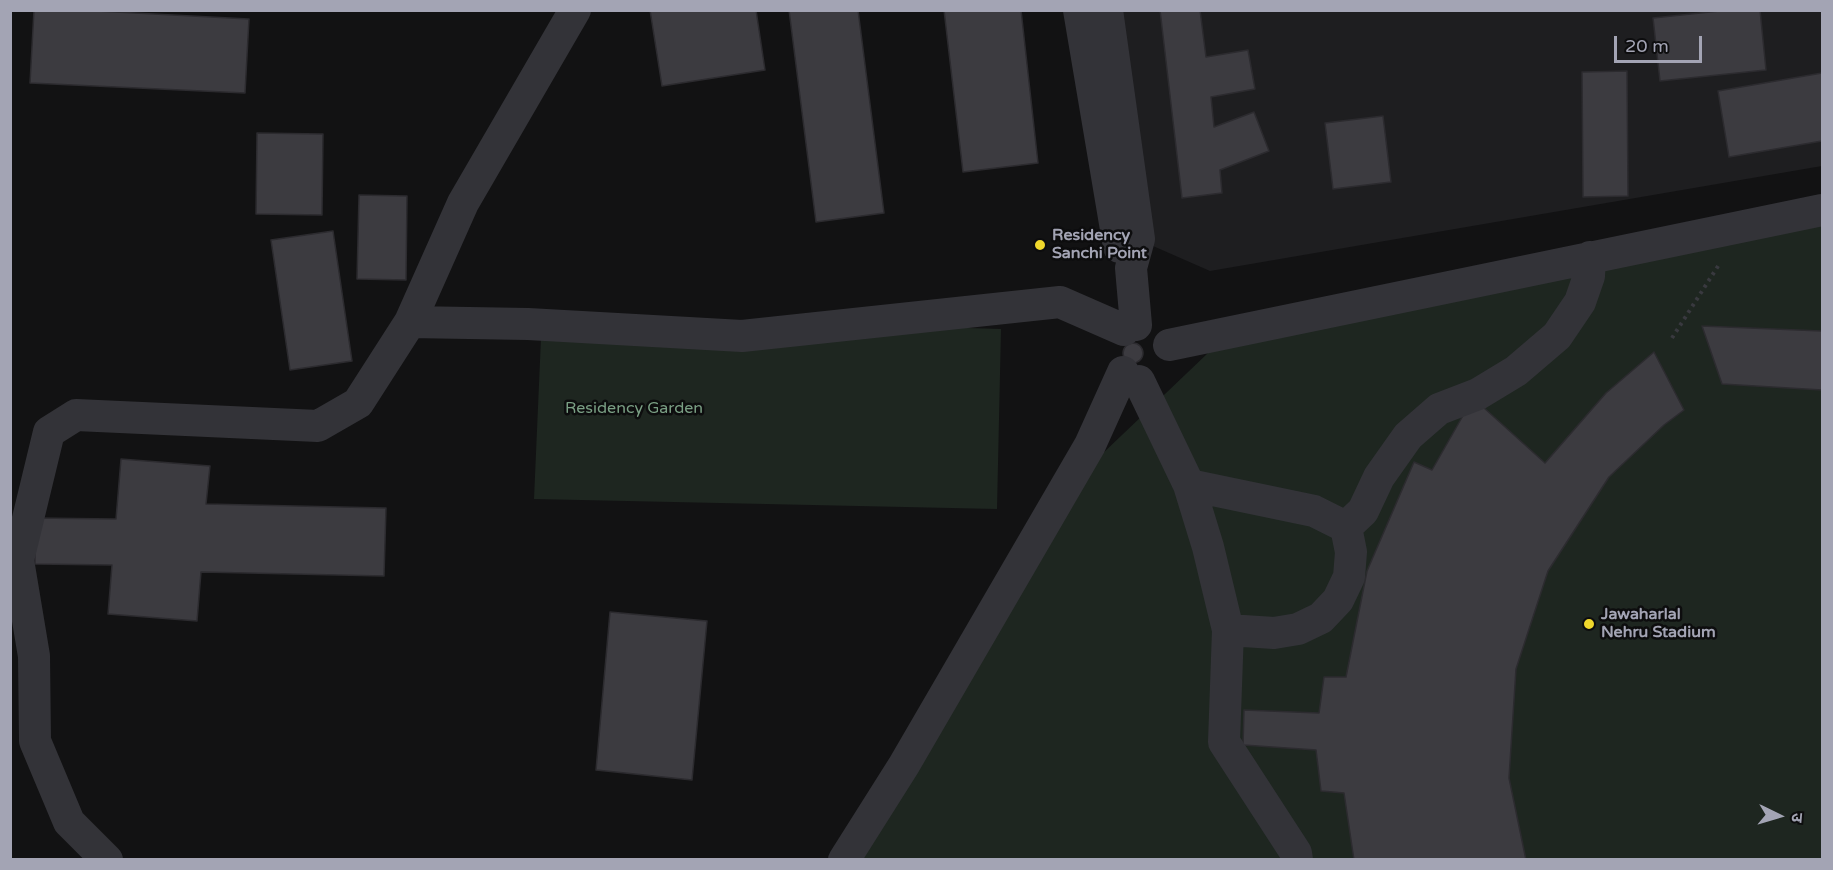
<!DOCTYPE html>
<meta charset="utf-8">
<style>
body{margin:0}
#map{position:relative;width:1833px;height:870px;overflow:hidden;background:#121213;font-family:"Varela Round","Noto Sans Devanagari",sans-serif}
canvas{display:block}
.frame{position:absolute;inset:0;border:12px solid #a3a4b4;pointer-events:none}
.north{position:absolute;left:1749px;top:786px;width:60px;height:60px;-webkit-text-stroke:4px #0d0d0e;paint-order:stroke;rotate:95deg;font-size:16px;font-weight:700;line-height:24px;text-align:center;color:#a3a4b4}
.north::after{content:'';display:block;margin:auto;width:21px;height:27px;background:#a3a4b4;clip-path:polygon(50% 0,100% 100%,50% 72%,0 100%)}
.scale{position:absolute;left:1614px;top:36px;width:88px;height:27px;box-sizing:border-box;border:3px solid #a3a4b4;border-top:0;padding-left:8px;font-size:18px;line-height:21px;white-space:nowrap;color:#a3a4b4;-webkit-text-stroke:4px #0d0d0e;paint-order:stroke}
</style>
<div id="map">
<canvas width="1833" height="870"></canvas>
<div class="frame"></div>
<div class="north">उ</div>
<div class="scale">20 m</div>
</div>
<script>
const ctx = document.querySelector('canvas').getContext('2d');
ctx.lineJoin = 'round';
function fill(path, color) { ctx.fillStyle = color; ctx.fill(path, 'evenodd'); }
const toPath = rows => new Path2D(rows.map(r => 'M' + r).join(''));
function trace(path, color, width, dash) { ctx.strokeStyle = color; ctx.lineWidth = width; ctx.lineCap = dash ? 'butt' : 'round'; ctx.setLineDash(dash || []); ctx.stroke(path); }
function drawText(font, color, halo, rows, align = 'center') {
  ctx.font = font + ' "Varela Round",sans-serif'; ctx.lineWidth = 5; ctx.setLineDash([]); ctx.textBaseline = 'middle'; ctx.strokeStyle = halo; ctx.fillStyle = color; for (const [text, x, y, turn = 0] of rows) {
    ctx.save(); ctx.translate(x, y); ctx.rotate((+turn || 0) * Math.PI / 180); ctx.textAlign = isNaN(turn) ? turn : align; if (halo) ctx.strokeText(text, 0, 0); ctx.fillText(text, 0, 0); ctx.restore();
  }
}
fill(toPath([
 [1114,11,1822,11,1822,166,1210,271,1153,246]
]), '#1e1e20');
fill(toPath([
 [1822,210,1822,859,844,860,1079,476,1230,332],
 [542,315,1001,329,997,509,534,499]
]), '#1e2620');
const building = toPath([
 [34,10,78,10,249,19,245,93,30,83,34,10],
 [650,10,756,10,765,70,662,86,650,10],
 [789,10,858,10,884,213,816,222,789,10],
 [944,10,1021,10,1038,163,963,172,944,10],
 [1160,10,1200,10,1206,57,1248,50,1255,89,1211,97,1214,127,1254,112,1269,151,1220,170,1222,193,1182,198,1160,10],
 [1729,10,1760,10,1766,70,1660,81,1653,18,1729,10],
 [1627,71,1628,196,1583,197,1582,72,1627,71],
 [1822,73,1822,141,1729,157,1718,91,1822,73],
 [1383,116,1391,182,1333,189,1325,123,1383,116],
 [257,133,323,134,322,215,256,214,257,133],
 [359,195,407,196,406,280,357,279,359,195],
 [333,231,352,361,290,370,271,240,333,231],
 [1702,326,1822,331,1822,390,1722,384,1702,326],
 '1123 353a10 10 0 1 1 20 0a10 10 0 1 1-20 0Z',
 [1654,352,1684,410,1664,425,1609,477,1548,571,1516,669,1509,778,1526,860,1354,860,1344,793,1321,791,1316,750,1243,745,1244,710,1319,713,1324,677,1346,677,1367,571,1414,462,1432,470,1473,398,1545,463,1606,393,1654,352],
 [121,459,210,466,206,504,386,508,384,576,201,572,197,621,108,614,112,565,35,564,35,518,116,519,121,459],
 [610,612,707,621,692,780,596,770,610,612]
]);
fill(building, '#3c3b40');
trace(building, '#2c2b2f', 1.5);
trace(toPath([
 [1672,338,1720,263]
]), '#39393f', 4, [3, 4.5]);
trace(toPath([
 [1079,10,1119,247],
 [1107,10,1139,239,1131,268,1136,325],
 [410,322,463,203,575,10],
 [1169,345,1822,210],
 [1139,381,1189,485,1208,547,1228,630,1224,742,1296,853,1297,860],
 [1189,485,1314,511,1346,527,1351,552,1349,577,1338,600,1321,618,1298,629,1274,633,1228,630],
 [1346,527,1363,511,1379,477,1408,436,1439,409,1478,394,1516,371,1557,336,1580,302,1589,276,1590,257],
 [107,860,69,822,35,741,34,656,18,560,49,432,76,415,318,426,358,403,410,322,528,324,742,336,1060,302,1124,330],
 [844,860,904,765,1090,445,1123,372]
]), '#333338', 32);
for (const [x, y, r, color] of [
 [1040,245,6,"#f0d82c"],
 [1589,624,6,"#f0d82c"]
]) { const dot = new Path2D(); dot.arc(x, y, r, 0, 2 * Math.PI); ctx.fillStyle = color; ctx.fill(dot); trace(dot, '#0d0d0e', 2); }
drawText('bold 16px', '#a3a4b4', '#0d0d0e', [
 ["Residency",1052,236],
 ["Sanchi Point",1052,254],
 ["Jawaharlal",1601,615],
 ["Nehru Stadium",1601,633]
], 'left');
drawText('16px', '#7a9f84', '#0d0d0e', [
 ["Residency Garden",634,409]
]);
</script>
